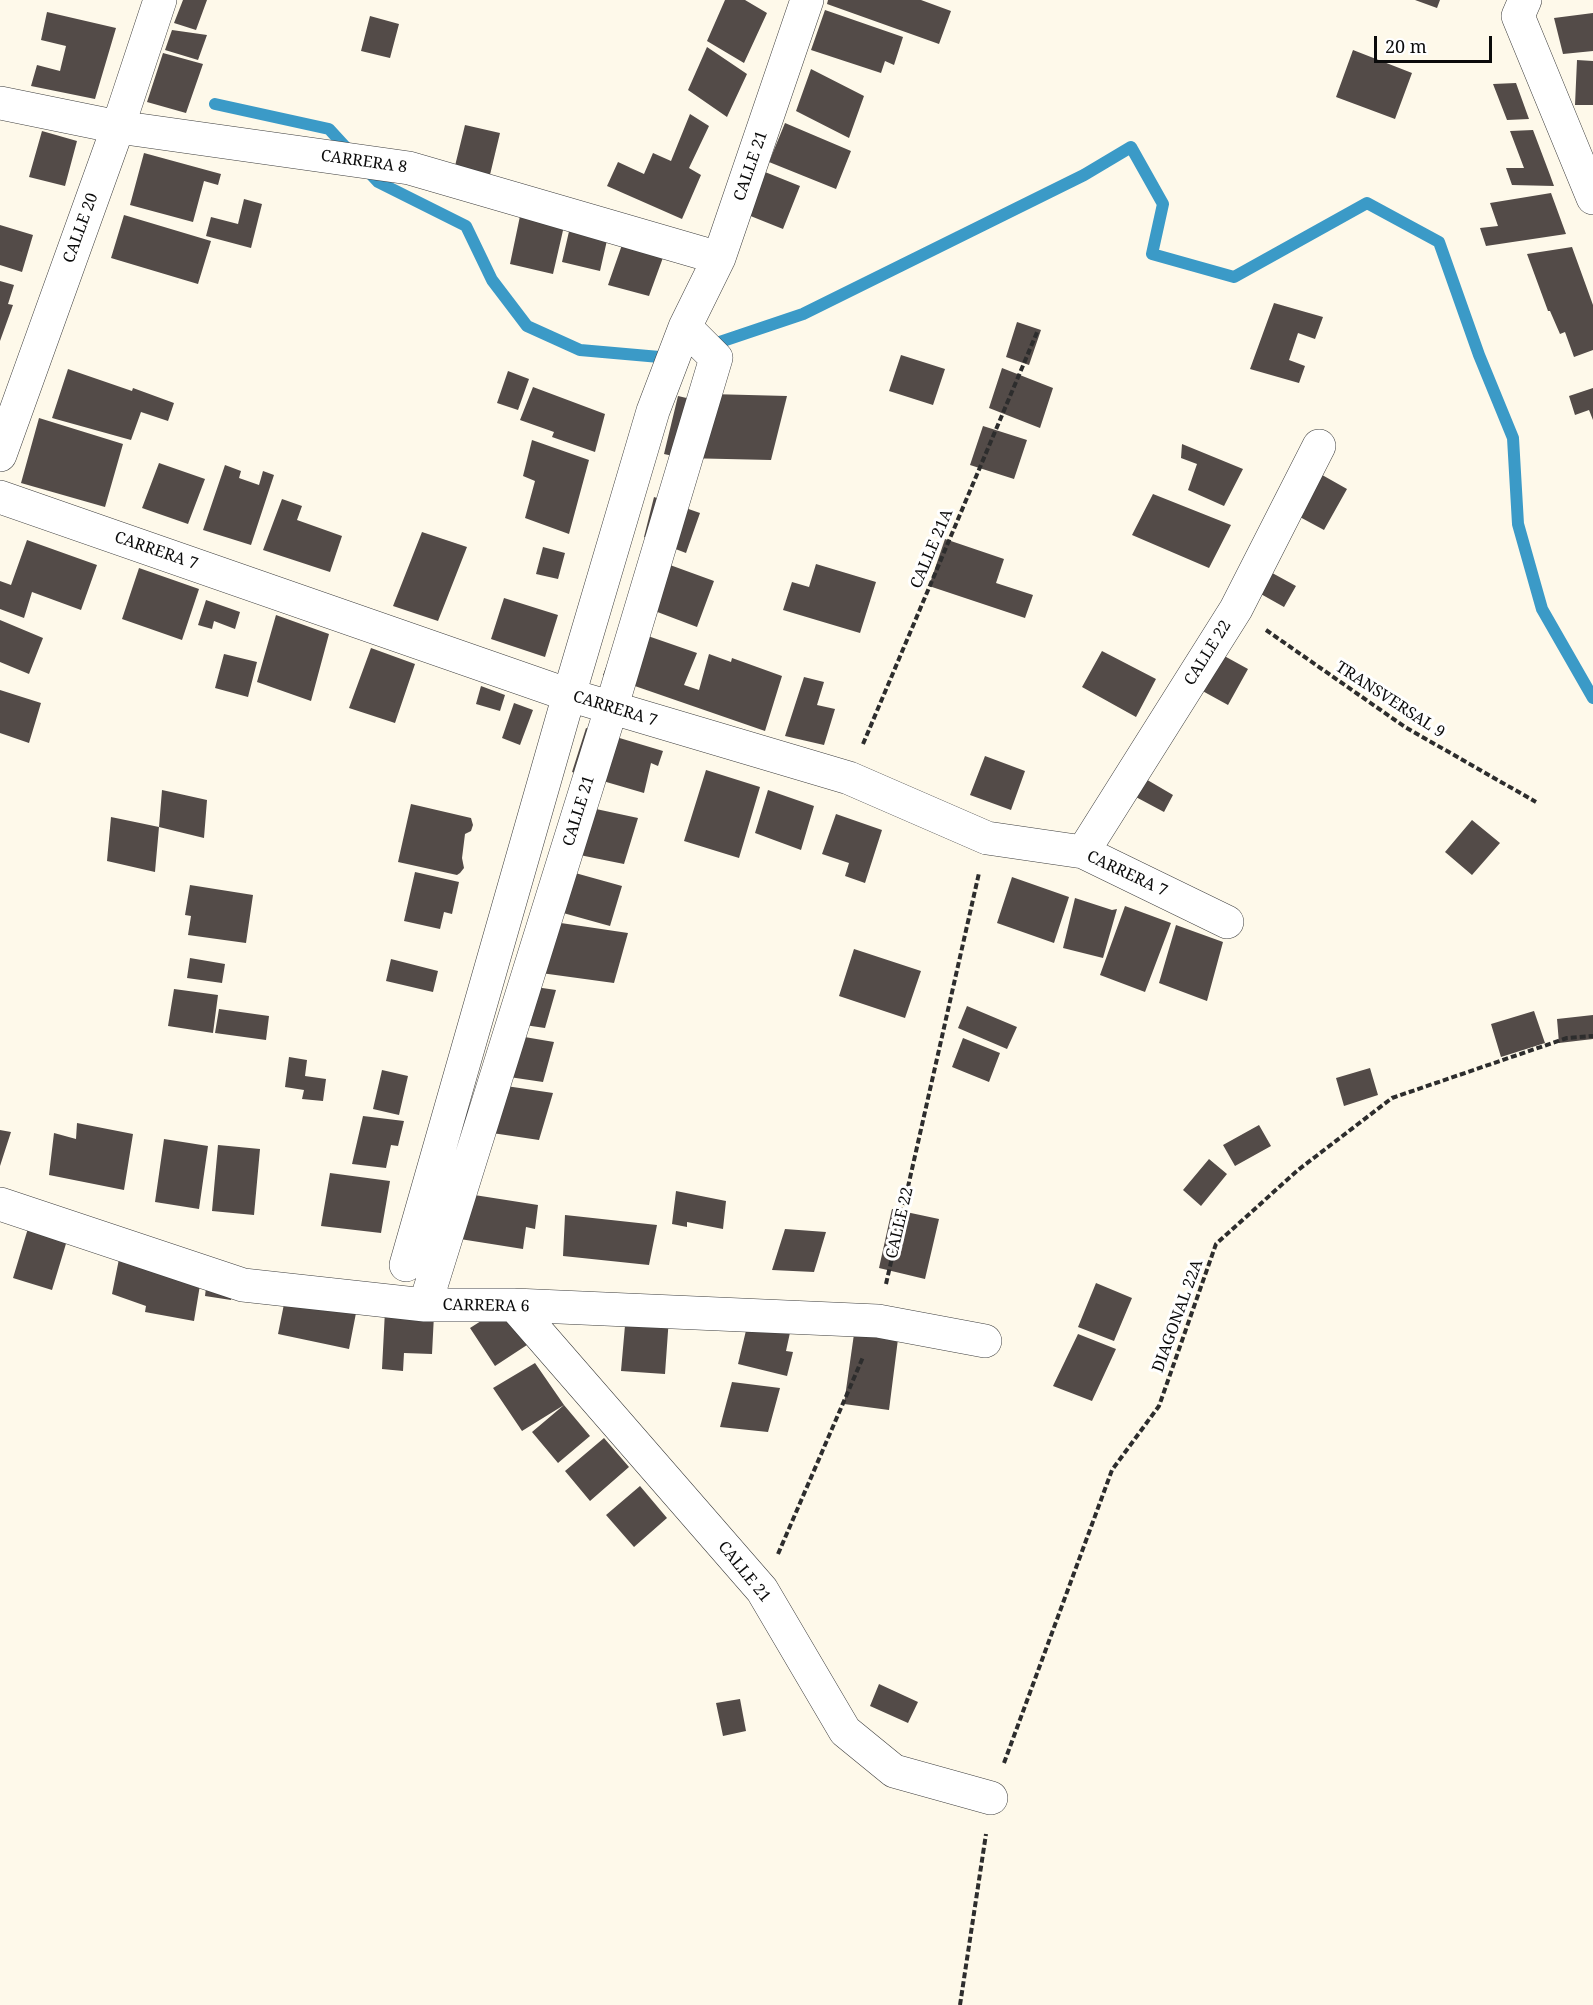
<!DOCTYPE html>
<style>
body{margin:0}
#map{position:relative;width:1593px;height:2005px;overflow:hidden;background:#fef9ea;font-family:"Noto Serif",serif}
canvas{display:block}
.scale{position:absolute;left:1374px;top:36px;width:118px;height:27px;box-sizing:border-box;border:3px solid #0b0b0b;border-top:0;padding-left:8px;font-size:18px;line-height:21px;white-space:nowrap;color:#0b0b0b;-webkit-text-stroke:4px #fff;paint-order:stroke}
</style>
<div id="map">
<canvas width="1593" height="2005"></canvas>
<div class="scale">20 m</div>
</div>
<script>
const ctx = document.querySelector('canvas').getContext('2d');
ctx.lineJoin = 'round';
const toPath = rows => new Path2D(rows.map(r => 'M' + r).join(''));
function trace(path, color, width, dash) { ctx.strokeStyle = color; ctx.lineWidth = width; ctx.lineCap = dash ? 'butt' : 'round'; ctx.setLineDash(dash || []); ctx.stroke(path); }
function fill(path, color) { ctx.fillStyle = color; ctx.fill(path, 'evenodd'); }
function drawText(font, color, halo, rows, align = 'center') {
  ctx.font = font + ' "Noto Serif",serif'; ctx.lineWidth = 6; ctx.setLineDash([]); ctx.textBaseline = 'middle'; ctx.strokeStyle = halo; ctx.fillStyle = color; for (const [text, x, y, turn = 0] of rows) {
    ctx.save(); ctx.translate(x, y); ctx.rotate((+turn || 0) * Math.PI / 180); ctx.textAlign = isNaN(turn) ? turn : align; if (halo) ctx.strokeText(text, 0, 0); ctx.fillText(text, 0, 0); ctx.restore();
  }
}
trace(toPath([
 [215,104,329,129,351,153],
 [365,168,378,182,466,226,492,280,527,326,580,350,671,358],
 [708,346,803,314,1084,175,1131,147,1163,204,1152,254,1234,277,1367,203,1439,242,1479,355,1513,438,1518,524,1542,609,1593,698]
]), '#3b9ac7', 12);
fill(toPath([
 [183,0,207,0,196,30,174,23],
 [725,0,745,0,767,13,744,63,707,41],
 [828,0,921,0,951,11,939,44,827,4],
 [1415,0,1440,0,1437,8],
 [825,10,903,37,894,65,885,61,881,73,811,50],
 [47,12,116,28,95,99,31,86,37,65,60,71,66,46,41,40],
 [1593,13,1593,51,1563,54,1554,18],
 [370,16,399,24,390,58,361,51],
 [172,30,207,35,198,60,165,50],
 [707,47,747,74,727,117,688,90],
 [1353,50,1412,73,1395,119,1336,97],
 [163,53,203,64,186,113,147,102],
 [1577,60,1593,61,1593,105,1575,105],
 [811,69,864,96,849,138,796,111],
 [1516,83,1529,119,1507,120,1493,84],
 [690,114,709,126,689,168,701,175,682,219,607,186,618,162,644,174,653,153,671,161],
 [785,123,851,151,836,189,769,162],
 [465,125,500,133,489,179,454,170],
 [1533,130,1550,175,1554,186,1512,185,1506,168,1524,168,1510,131],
 [42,131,77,141,65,186,29,177],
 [144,153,221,174,218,185,204,181,193,222,130,205],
 [765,172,800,186,783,229,748,215],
 [1551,193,1566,234,1486,246,1480,228,1498,226,1490,203],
 [244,199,262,204,251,248,206,236,211,217,238,224],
 [124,215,211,241,198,284,111,258],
 [520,216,564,226,553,274,510,264],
 [0,225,33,235,22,272,0,265],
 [570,227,608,236,600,271,562,262],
 [624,239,665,252,649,296,608,285],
 [1572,247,1593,305,1593,350,1574,357,1565,332,1560,334,1550,311,1548,311,1527,254],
 [0,281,14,285,8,304,13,305,0,341],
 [1274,303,1323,317,1315,339,1298,333,1289,360,1305,366,1299,383,1250,369],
 [1017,322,1041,330,1029,365,1006,357],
 [901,355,945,369,933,405,889,391],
 [1002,368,1053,388,1040,428,989,408],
 [68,369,132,391,133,388,174,403,168,421,141,412,131,440,52,418],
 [508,371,529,379,518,410,497,403],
 [533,387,605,414,595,452,552,437,554,432,520,420],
 [1593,388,1593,420,1589,410,1575,415,1569,396],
 [710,394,787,396,771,460,682,458,664,454,678,396,708,403],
 [39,418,123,444,105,507,21,483],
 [983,426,1027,440,1014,479,970,465],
 [532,440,589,460,569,534,525,518,535,481,523,476],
 [1182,444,1243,469,1224,506,1188,490,1197,464,1181,458],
 [159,463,205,479,188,524,142,508],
 [225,465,241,471,239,478,259,485,263,471,274,475,251,545,203,530],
 [1308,467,1347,489,1324,530,1285,509],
 [1153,494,1231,525,1209,568,1132,535],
 [654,497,700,513,686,553,644,537],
 [282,499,302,506,297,520,342,536,330,572,263,550],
 [422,532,467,547,438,621,393,606],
 [945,539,1004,559,996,583,1033,595,1025,618,929,586],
 [27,540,97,565,81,610,32,592,24,618,0,609,0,581,11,585],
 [543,547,565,553,558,579,536,574],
 [648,557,714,581,697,627,631,602],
 [1254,563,1296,586,1284,607,1243,584],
 [816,564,876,582,860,633,783,610,792,582,809,587],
 [139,568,199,589,182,640,122,619],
 [504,598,558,615,545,657,491,639],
 [206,600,240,612,235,629,214,621,212,629,198,625],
 [276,615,329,634,311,701,257,682],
 [0,620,43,638,29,674,0,662],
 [622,627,697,653,684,685,699,690,709,654,731,662,732,658,782,676,765,731,603,675],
 [1208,647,1248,669,1228,705,1188,683],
 [371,648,415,664,395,723,349,708],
 [1102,651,1156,679,1136,717,1082,687],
 [224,654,257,662,248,697,215,688],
 [804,677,824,682,817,705,835,709,824,745,785,736],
 [481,686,505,695,500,711,476,704],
 [0,690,41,703,29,743,0,733],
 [514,703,533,710,520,745,502,738],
 [586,728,663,751,658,766,651,763,644,793,572,772],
 [985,756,1025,771,1011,810,970,795],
 [706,770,760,787,739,858,684,841],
 [1144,778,1173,795,1164,812,1134,796],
 [162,790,207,800,204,838,159,827],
 [768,790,814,806,801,850,755,833],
 [568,803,638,818,624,864,555,850],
 [411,804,471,818,473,825,471,831,465,834,462,858,464,868,460,873,457,875,398,862],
 [836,814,882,830,865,883,845,876,849,863,822,854],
 [111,817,159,827,155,872,107,861],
 [1472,820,1500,843,1472,875,1445,852],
 [550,866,622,886,610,926,538,906],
 [415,872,459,882,452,914,444,912,440,929,404,921],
 [1012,877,1069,897,1054,943,997,923],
 [190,885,253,895,246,943,188,935,191,916,185,915],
 [1075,898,1112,910,1117,909,1103,958,1063,948],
 [1125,906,1171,923,1145,992,1100,975],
 [534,919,628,933,614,983,519,970],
 [1176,925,1223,942,1207,1001,1159,983],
 [854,949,921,971,905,1018,839,996],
 [190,958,225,964,222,983,187,978],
 [391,959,438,971,433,992,386,981],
 [515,984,556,990,545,1028,504,1022],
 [174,989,218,995,213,1033,168,1026],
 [967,1006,1017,1027,1007,1049,958,1028],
 [219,1009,269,1016,266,1040,215,1033],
 [1534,1011,1545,1043,1501,1057,1491,1024],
 [1593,1015,1593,1039,1559,1043,1557,1019],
 [501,1033,554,1042,543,1082,489,1074],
 [963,1038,1000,1053,989,1082,952,1067],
 [289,1057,307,1060,305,1076,326,1079,323,1101,302,1099,304,1090,285,1087],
 [1370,1068,1378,1095,1344,1106,1336,1078],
 [382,1070,408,1076,399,1115,373,1109],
 [486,1083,553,1093,539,1140,472,1130],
 [363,1116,404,1121,398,1146,391,1145,386,1168,352,1164],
 [77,1123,133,1134,124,1190,49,1175,54,1133,76,1139],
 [1259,1125,1271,1146,1235,1166,1223,1145],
 [0,1130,11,1132,0,1166],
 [164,1139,208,1146,199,1209,155,1202],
 [218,1145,260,1149,254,1215,212,1211],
 [1209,1159,1227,1174,1201,1206,1183,1190],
 [330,1173,390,1181,381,1233,321,1226],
 [676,1191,726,1201,723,1229,687,1222,687,1227,672,1224],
 [468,1194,538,1205,535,1229,526,1227,523,1249,460,1239],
 [892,1209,939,1219,925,1279,879,1268],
 [565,1215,657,1225,649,1265,563,1256],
 [29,1225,68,1237,52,1290,13,1278],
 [785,1229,826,1232,814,1272,772,1270],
 [119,1259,201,1279,194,1321,145,1312,146,1306,112,1294],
 [207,1280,234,1282,231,1300,205,1296],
 [1096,1283,1132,1298,1114,1341,1078,1327],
 [386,1291,435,1295,432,1354,404,1353,403,1371,382,1369],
 [285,1299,356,1313,349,1349,278,1334],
 [503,1307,527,1345,495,1366,470,1328],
 [626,1314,669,1317,665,1374,621,1371],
 [749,1318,791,1328,786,1351,793,1352,787,1376,738,1364],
 [854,1334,898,1339,889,1410,844,1404],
 [1078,1334,1116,1349,1092,1401,1053,1386],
 [535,1363,564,1405,522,1431,493,1388],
 [732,1382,780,1388,768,1432,720,1427],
 [564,1405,590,1436,558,1463,532,1432],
 [604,1438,629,1467,590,1501,565,1471],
 [640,1486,667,1518,634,1547,606,1515],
 [879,1684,918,1702,908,1723,870,1706],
 [740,1699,746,1731,723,1736,716,1703]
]), '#534b48');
const minor = toPath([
 [1525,0,1518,16,1593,198],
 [0,103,118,127,409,168,719,258],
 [0,455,118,127,160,0],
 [0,497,569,695,849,778,987,838,1083,852,1227,922],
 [1083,852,1236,609,1319,446],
 [0,1204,243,1285,425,1305,514,1305,878,1321,985,1341],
 [406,1265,569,695,653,411,685,327,719,258,807,0],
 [425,1305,611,709,716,358,685,327],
 [514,1305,762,1590,845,1731,894,1771,991,1798]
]);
trace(minor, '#3e3e3e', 34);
trace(toPath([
 [1266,630,1405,727,1536,802],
 [863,744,1038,330],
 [886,1284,979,873],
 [778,1554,863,1357],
 [1004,1763,1112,1470,1159,1406,1216,1244,1298,1170,1392,1098,1567,1038,1593,1036],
 [960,2005,986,1834]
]), '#2d2d2d', 4, [6, 3]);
trace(minor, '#fff', 33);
drawText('16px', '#0b0b0b', '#fff', [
 ["CARRERA 8",364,162,8],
 ["CALLE 21",751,166,-71],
 ["CALLE 20",81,228,-70],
 ["CALLE 21A",932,549,-67],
 ["CARRERA 7",156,551,19],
 ["CALLE 22",1208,653,-58],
 ["TRANSVERSAL 9",1390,700,33],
 ["CARRERA 7",615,709,17],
 ["CALLE 21",579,811,-73],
 ["CARRERA 7",1127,874,25],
 ["CALLE 22",900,1223,-77],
 ["CARRERA 6",486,1306,1],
 ["DIAGONAL 22A",1178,1316,-70],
 ["CALLE 21",744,1572,51]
]);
</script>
